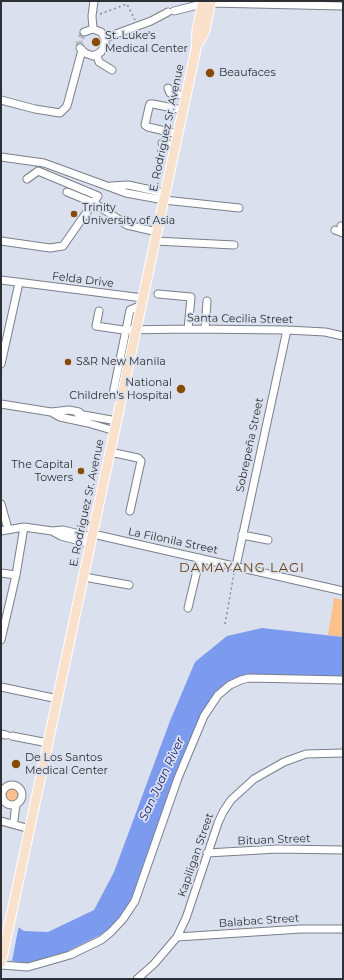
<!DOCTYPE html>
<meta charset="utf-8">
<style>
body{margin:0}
#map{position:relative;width:344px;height:980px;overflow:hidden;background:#dae0ed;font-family:Montserrat,sans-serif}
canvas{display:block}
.frame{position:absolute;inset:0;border:2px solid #2d2f35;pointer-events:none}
</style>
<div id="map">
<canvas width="344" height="980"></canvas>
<div class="frame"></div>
</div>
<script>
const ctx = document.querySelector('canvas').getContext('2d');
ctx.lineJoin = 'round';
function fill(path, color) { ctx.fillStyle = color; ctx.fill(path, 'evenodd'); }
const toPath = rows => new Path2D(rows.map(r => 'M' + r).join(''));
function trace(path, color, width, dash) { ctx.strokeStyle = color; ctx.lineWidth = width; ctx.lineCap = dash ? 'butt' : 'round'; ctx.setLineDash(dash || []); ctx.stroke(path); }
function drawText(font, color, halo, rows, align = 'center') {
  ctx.font = font + ' Montserrat,sans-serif'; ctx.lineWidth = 3.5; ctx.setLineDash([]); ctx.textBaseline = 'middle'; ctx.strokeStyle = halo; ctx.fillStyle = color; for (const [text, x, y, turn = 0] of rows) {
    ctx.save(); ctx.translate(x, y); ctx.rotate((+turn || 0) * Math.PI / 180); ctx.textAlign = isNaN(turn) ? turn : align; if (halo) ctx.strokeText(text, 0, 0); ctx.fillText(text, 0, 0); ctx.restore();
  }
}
fill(toPath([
 [334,598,343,600,343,637,328,635],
 '4 795a7 7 0 1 1 14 0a7 7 0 1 1-14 0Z'
]), '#fbc18d');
fill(toPath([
 [262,628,343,637,343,677,248,674,233,679,218,691,202,713,175,777,130,902,120,917,109,930,102,934,62,954,29,964,12,961,1,957,1,915,24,931,48,932,94,910,114,872,170,721,195,662,227,636]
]), '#7c9bef');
fill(toPath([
 [2,913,19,925,12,961,1,958,1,920]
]), '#dae0ed');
trace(toPath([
 [80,48,79,41,84,32]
]), '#b7bdc8', 7, [7, 3.5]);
const minor = toPath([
 [210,3,343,6],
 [174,11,202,4,207,6],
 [93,29,92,16,94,1],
 [105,38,151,21,168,12],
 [80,48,85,53,93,56,101,52,105,44,105,38,101,32,93,29,84,32],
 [97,55,99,62,112,70],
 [168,88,170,93,186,96],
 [1,100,35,109,60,113,67,106,82,50],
 [178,134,148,127,145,125,149,107,150,104,153,104,183,110],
 [162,143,175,146],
 [1,157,44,163,126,193,164,200,239,208],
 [111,186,128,185,165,193],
 [67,192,94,203,127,225,157,232],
 [341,226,343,226],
 [335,230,343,233],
 [1,241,50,248,63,246,98,196,38,171,27,179],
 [155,241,234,245],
 [1,280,143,298],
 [158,294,191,297,188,329],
 [99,311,96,326,123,330,188,329,287,330,325,332,343,336],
 [205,329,207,301],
 [1,364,19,283],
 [121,400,113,394,126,330,130,310,142,305],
 [1,404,51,412,69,410,79,412,82,415],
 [51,412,60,417,88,423,115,431],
 [78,414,117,421],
 [110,452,138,458,141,461,130,511],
 [1,504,8,529],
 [1,531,24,527,52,531,63,530,92,537],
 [52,531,61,536,91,544],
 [93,534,343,591],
 [242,535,268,540],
 [236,566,287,330],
 [1,573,16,575],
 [84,577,129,585],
 [188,608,200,558],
 [1,640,16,575,24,527],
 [1,687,58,699],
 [1,734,6,735],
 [12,736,48,743],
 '2 795a10 10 0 1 1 20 0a10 10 0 1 1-20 0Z',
 [14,820,16,804],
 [1,821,30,829],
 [207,853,277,849,343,850],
 [177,937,301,929,343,929],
 [1,965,28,967,70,955,101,940,111,932,123,919,135,901,178,778,204,716,218,695,230,685,241,680,249,678,343,680],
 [137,979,154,964,177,937,186,918,218,823,223,812,231,800,254,779,284,762,306,754,343,753]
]);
const major = toPath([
 [198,44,205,31,211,1],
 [1,963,196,49,197,30,203,1]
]);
trace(minor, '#7a7f8b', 9);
trace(major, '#fff', 11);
trace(toPath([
 [100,14,127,4,135,20],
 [225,624,234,573]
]), '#878b95', 1.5, [2, 3]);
trace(minor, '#fff', 7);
trace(major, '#fae1cb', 9);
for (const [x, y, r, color] of [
 [96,42,5,"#864c01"],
 [210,73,5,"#864c01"],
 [74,214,4,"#864c01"],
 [68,362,4,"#864c01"],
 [181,389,5,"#864c01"],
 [81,471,4,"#864c01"],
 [16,764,5,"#864c01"]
]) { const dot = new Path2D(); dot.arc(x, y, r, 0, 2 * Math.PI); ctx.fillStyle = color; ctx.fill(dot); trace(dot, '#dae0ed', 1.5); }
drawText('11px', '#2d2f35', '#dae0ed', [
 ["St. Luke's",105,36],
 ["Medical Center",105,49],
 ["Beaufaces",219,73],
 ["Trinity",82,208],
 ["University of Asia",82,221],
 ["S&R New Manila",76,362],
 ["National",172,383,"right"],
 ["Children's Hospital",172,396,"right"],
 ["The Capital",73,465,"right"],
 ["Towers",73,478,"right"],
 ["De Los Santos",25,758],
 ["Medical Center",25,771]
], 'left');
drawText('11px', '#2d2f35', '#dae0ed', [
 ["E. Rodriguez Sr. Avenue",167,128,-78],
 ["Felda Drive",83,280,7],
 ["Santa Cecilia Street",240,319,1],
 ["Sobrepeña Street",250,445,-78],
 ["E. Rodriguez Sr. Avenue",87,503,-78],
 ["La Filonila Street",173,541,12],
 ["Bituan Street",274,840,-2],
 ["Kapiligan Street",196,855,-71],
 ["Balabac Street",259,921,-4]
]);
drawText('italic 12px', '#0e1a79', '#dae0ed', [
 ["San Juan River",162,779,-65]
]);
ctx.letterSpacing = '1px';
drawText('13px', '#673e13', '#dae0ed', [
 ["DAMAYANG LAGI",242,568]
]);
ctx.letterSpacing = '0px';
</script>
